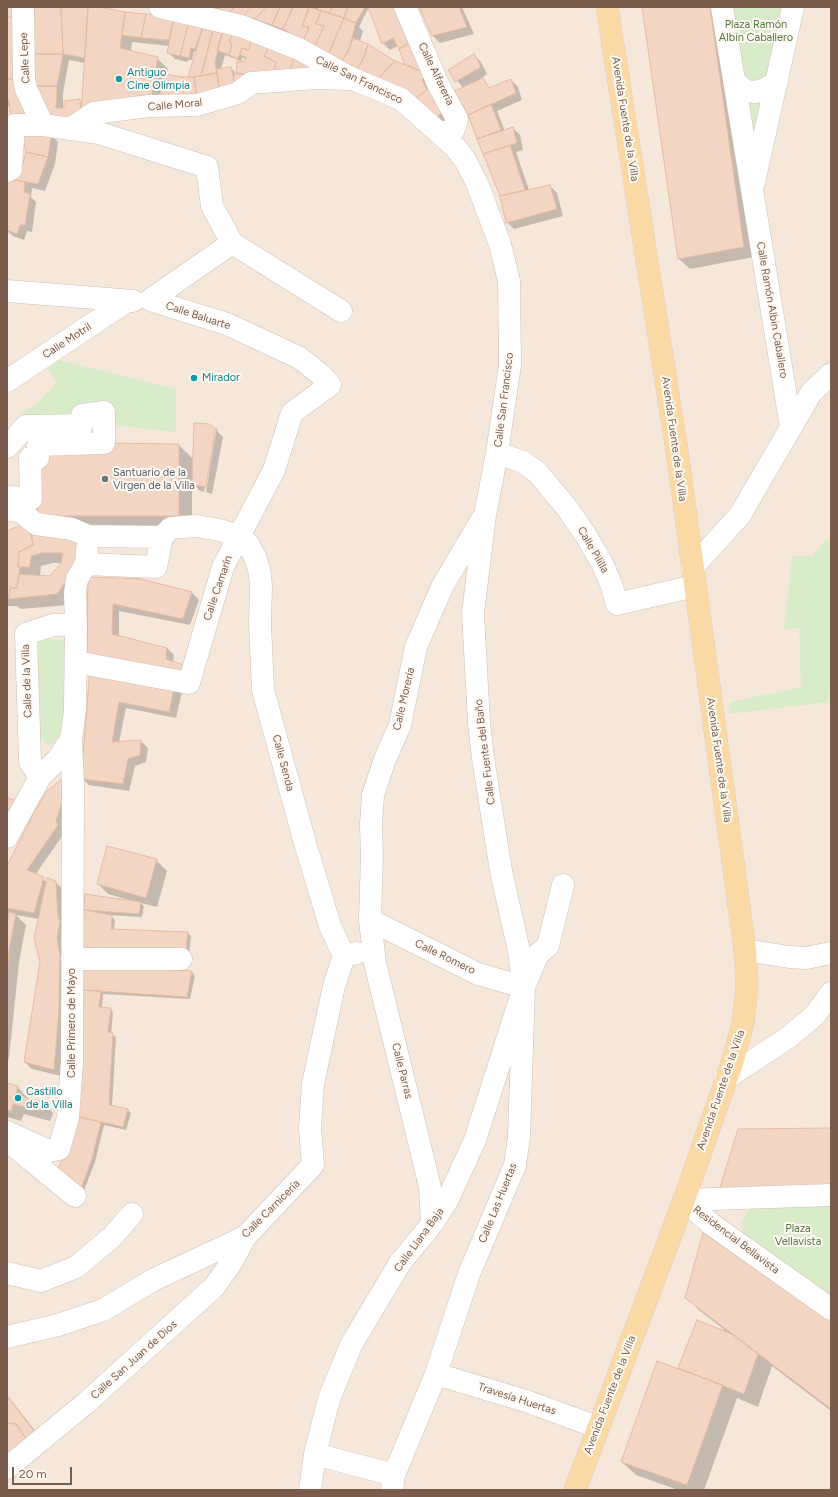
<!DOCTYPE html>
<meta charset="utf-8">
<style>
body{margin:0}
#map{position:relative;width:838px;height:1497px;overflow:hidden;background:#fdf6ec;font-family:Figtree,sans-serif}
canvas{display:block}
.frame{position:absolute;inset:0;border:8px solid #7a5c4d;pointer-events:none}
.scale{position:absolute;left:12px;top:1467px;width:60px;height:18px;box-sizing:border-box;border:2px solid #7a5c4d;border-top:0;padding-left:5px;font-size:12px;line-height:14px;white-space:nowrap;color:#7a5c4d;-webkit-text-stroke:3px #fffaf3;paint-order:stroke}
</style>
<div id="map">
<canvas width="838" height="1497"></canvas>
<div class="frame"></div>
<div class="scale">20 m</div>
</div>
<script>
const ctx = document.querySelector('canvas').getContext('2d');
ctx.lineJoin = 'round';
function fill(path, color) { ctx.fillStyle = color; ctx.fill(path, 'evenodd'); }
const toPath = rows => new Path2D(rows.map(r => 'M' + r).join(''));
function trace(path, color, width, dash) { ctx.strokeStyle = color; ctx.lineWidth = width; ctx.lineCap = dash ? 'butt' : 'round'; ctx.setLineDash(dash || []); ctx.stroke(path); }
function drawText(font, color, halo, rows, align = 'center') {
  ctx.font = font + ' Figtree,sans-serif'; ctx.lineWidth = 4; ctx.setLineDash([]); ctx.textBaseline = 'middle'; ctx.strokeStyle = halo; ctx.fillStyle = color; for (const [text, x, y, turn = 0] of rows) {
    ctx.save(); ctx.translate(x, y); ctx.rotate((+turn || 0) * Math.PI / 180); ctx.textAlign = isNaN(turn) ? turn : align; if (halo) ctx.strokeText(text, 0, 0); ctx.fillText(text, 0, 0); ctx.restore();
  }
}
fill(toPath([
 [7,7,831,7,831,1490,7,1490]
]), '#f5e8da');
fill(toPath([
 [729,7,786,7,755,159],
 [55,359,176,389,176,432,76,421,28,421,23,411,35,406,57,382,44,362],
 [831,538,831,686,828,702,728,714,731,702,801,687,799,628,784,629,792,556,812,556,826,540],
 [38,639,64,640,64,731,51,746,44,742,39,735],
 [831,1202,831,1300,749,1240,743,1232,742,1222,746,1213,754,1206]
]), '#d8ecc9');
fill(toPath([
 [7,7,22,7,10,123,11,106,7,106],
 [95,7,189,22,320,69,167,109,65,129,33,86],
 [132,42,169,46,168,52,175,59,187,62,188,60,192,60,194,51,197,51,189,76,191,78,167,76,168,69,157,58,131,52],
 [225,55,241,61,243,57,246,60,245,63,238,62,235,77,234,71,231,68,221,69],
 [69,60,85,63,82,103,80,100,63,109,63,93],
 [81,102,82,113,82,118,79,103],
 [195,7,398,7,450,118,443,124],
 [369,7,383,43,390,50,398,46,405,66,394,62,360,41,363,31,359,27],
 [420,7,462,7,474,34,440,43,433,36],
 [643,7,718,7,754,257,690,269,679,259],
 [474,55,481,62,487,74,477,81,483,79,491,89,511,80,518,87,522,100,497,111,505,131,513,128,520,135,523,150,516,152,529,190,550,186,557,193,563,216,514,229,507,222,501,196,469,114,463,88,450,71],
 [51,135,58,142,55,164,45,191,32,188,31,197,36,202,32,232,27,231,24,240,13,236,7,231,7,179,22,172],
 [208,425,217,431,223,437,212,494,206,492,216,431,214,431,204,492,200,491,192,483,192,529,53,530,31,502,179,445,194,460],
 [7,532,80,541,68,605,21,609,17,606,7,606],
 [53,563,62,563,50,577,40,576,41,566],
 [89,578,141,580,192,593,199,600,190,625,119,611,119,636,167,648,174,655,173,662,95,666],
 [91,670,182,692,176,718,126,708,119,742,141,741,148,748,146,762,135,766,129,791,89,785,82,778],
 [63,780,65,832,35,875,47,882,55,882,63,889,61,1076,32,1069,25,1062,41,962,39,919,16,915,26,925,19,962,9,1058,7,1063,7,928,10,914,7,913,7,870],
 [156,860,167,871,157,907,141,903,144,906,142,917,110,915,115,920,114,930,188,933,191,936,189,954,84,953,86,895,129,901,129,900,108,894,98,884],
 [85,965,192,972,195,976,190,999,103,994,102,1008,110,1009,113,1012,111,1034,116,1037,112,1106,128,1110,131,1113,126,1130,104,1125,95,1162,83,1193,68,1149],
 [7,1084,18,1087,28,1099,42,1102,53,1113,50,1121,24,1114,21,1121,7,1117],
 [686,1297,831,1322,831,1411,772,1366,758,1407,737,1398,704,1490,678,1490,636,1475,622,1462,678,1370,698,1321,726,1331,700,1311],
 [7,1395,48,1447,7,1480]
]), '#0003');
const building = toPath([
 [7,7,17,7,18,15,7,18,7,7],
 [31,7,61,7,63,54,31,54,31,7],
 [61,7,88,7,85,58,63,54,61,7],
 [88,7,100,7,125,12,120,48,158,57,151,101,81,113,88,7],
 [220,7,234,7,230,13,219,9,220,7],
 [234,7,252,7,242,17,230,13,234,7],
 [252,7,267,7,255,19,242,17,252,7],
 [267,7,280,7,272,25,255,19,267,7],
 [280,7,293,7,283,29,272,25,280,7],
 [293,7,310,7,302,26,309,27,303,41,283,29,293,7],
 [309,7,321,11,316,24,324,26,314,48,303,41,309,27,302,26,309,7],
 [318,7,332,7,329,13,317,9,318,7],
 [332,7,348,7,344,18,329,13,332,7],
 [348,7,365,7,356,23,344,18,348,7],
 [368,7,395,7,411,42,399,49,393,38,382,44,368,7],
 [419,7,459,7,467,27,432,36,419,7],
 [642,7,710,7,744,247,678,259,642,7],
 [321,11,344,18,328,55,314,48,324,26,316,24,321,11],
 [125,12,146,14,141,38,122,35,125,12],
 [146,14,174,17,169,40,141,38,146,14],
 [18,15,18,79,7,79,7,18,18,15],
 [174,17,189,21,180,56,167,53,174,17],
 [344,18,356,23,349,49,341,63,328,55,344,18],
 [189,21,204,24,195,49,191,48,189,58,180,56,189,21],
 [204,24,214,26,201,76,188,77,204,24],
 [214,26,224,27,215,62,217,73,201,76,214,26],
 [224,27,234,30,229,42,232,44,229,55,217,50,224,27],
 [234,30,252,37,249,50,242,48,238,59,229,55,232,44,229,42,234,30],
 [252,37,270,45,264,56,276,62,273,77,236,73,237,61,244,62,246,57,240,55,242,48,249,50,252,37],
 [353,38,368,44,364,57,357,70,341,63,348,52,353,38],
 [411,42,425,73,404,64,399,49,411,42],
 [368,44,395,61,378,79,357,70,364,57,368,44],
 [270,45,295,56,288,75,273,77,276,62,264,56,270,45],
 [31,54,63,54,57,86,32,86,31,54],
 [474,54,481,67,455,82,448,70,474,54],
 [295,56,320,68,288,75,295,56],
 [395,61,425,73,422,80,427,90,415,99,378,79,395,61],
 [231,67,236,89,220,94,216,69,231,67],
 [217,73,220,94,197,100,194,77,217,73],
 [236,73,244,75,236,89,233,78,236,73],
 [163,74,183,77,183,103,159,102,163,74],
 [183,77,194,77,197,100,183,103,183,77],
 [483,78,489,88,511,79,516,93,468,115,454,91,483,78],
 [7,79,18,79,33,120,11,122,9,101,7,100,7,79],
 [32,86,57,86,56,108,64,108,64,101,80,99,81,113,57,123,46,112,32,86],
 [431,86,444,111,436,118,415,99,431,86],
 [491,104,501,130,477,139,468,115,491,104],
 [513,127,517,143,483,154,477,139,513,127],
 [52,134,48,157,26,152,22,136,52,134],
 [510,145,525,190,500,196,483,154,510,145],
 [26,152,48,157,38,184,9,179,21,171,26,152],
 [7,178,25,182,24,192,30,194,25,225,20,225,17,234,7,230,7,178],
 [550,185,557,209,506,223,500,196,550,185],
 [194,423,209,424,218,430,215,430,206,487,192,484,194,423],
 [104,443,179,444,179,516,38,516,38,445,104,443],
 [24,524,31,533,33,545,19,552,18,567,20,567,17,588,10,588,9,599,7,599,7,531,24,524],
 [31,533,80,540,77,566,57,594,9,599,10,588,17,588,19,574,50,576,61,563,63,553,42,553,31,556,30,567,18,567,19,552,33,545,31,533],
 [88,577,141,579,192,592,183,619,113,604,112,634,167,648,166,659,184,665,180,677,87,659,88,577],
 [90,669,175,684,169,712,119,702,112,742,141,740,140,755,128,759,123,784,81,779,90,669],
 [63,778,66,790,56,821,58,825,27,870,44,877,34,913,7,908,7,866,34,812,47,791,63,778],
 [7,798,20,801,17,813,7,811,7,798],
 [107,846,157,859,146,898,97,884,107,846],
 [47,878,56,881,58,916,60,922,57,937,60,956,59,1009,54,1070,24,1062,40,962,34,938,47,878],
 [85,894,141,902,139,914,84,910,85,894],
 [84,910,112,915,111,929,188,932,186,951,82,954,84,910],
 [9,912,16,914,9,951,7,981,7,923,9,912],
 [84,964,192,971,187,997,81,990,84,964],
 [81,990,101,991,99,1007,111,1008,108,1032,113,1033,109,1105,128,1109,123,1127,75,1116,82,1071,81,990],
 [7,1083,18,1086,16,1095,43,1102,40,1111,13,1104,11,1111,7,1110,7,1083],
 [75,1116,101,1122,92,1159,80,1191,57,1171,67,1149,75,1116],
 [831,1128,831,1190,718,1194,738,1129,831,1128],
 [703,1233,831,1320,831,1409,685,1298,703,1233],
 [697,1320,732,1334,758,1354,744,1394,678,1368,697,1320],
 [657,1361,723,1385,687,1485,621,1462,657,1361],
 [7,1396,38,1436,29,1443,16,1424,7,1423,7,1396],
 [7,1423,16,1424,29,1443,7,1461,7,1423]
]);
fill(building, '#f3d5c3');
trace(building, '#e6bba3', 1);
const minor = toPath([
 [23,7,24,78,26,89,43,125],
 [160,7,241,26,299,49,353,79,401,99,455,147,465,160,477,183,500,244,509,281,510,365,497,453,485,515,473,613,479,723,483,758,501,871,519,951,524,987,475,1140,448,1199,432,1224,400,1263,351,1345,329,1399,315,1454,310,1490],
 [405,7,438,84,457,119,454,129,441,134],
 [722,7,791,427],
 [734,81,745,91,755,92,763,90,777,82],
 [70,129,94,113,149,106,197,105,238,93,251,83,316,78,350,79],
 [7,171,11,169,14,125,43,125,99,133,207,167,212,206,232,243,341,311],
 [754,182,793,7],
 [7,291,133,301],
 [7,381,127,301],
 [7,447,26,426,82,425,82,415,104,412,104,443,38,445,38,458,30,458,31,499,12,497,7,501],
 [497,453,523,462,537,472,567,508,585,534,602,563,611,584,617,604,695,586],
 [7,510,20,511,36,524,72,529,88,536,162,537,156,567,86,564],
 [162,537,171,528,196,526,220,530,238,536,248,544,255,557,259,569,261,585,260,624,263,690,305,843,330,926,344,956,357,953],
 [692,568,740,515,811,393,831,374],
 [76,624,75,593,77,579,86,564,87,549],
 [76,662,189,683,223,567,274,470,292,413,330,385,320,374,300,358,227,324,150,300,232,243],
 [7,837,40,777,58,759,71,739,75,710,76,624,53,625,26,634,30,762,40,777],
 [370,920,478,974,524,987],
 [745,950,789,957,806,958,831,953],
 [72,959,181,959],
 [725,1079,789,1037,815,1015,831,993],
 [7,1132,49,1151,59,1149,68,1118,72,1062,73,785,71,739],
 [9,1142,75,1196],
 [684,1200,711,1224,831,1309],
 [684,1200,831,1195],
 [432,1224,430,1187,375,963,370,920,372,856,371,825,373,795,385,759,400,725,416,647,442,587,482,519],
 [7,1273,41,1281,76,1267,112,1237,132,1214],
 [7,1337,58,1325,103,1310,153,1280,245,1237,313,1165,310,1128,313,1084,334,986,344,956],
 [436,1374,526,1401,597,1427],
 [315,1454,394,1475],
 [7,1468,86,1403,214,1287,231,1263,245,1237],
 [392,1490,394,1475,436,1374,469,1274,515,1165,519,1137,524,987,538,954,548,946,563,885]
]);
const major = toPath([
 [575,1490,684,1200,733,1060,743,1023,747,985,745,950,677,451,607,7]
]);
trace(minor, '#d1beb0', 23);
trace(major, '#dad1cd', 23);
trace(minor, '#fff', 22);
trace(major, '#fbd9a5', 22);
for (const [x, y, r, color] of [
 [119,79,4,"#0f9aa8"],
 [194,378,4,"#0f9aa8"],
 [105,479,4,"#6b7280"],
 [18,1098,4,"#0f9aa8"]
]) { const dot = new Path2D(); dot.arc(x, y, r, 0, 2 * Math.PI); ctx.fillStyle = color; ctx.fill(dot); trace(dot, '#fffaf3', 1.5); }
drawText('11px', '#537a41', '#fffaf3', [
 ["Plaza Ramón",756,25],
 ["Albín Caballero",756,38],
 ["Plaza",798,1229],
 ["Vellavista",798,1242]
]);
drawText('11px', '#7a5c4d', '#fffaf3', [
 ["Calle Lepe",25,58,-93],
 ["Calle Alfareria",436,74,64],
 ["Calle San Francisco",359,80,26],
 ["Calle Moral",175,105,-5],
 ["Avenida Fuente de la Villa",625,119,81],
 ["Calle Ramón Albin Caballero",772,310,80],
 ["Calle Baluarte",198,316,18],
 ["Calle Motril",67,341,-33],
 ["Calle San Francisco",504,400,-83],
 ["Avenida Fuente de la Villa",674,439,82],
 ["Calle Pililla",593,550,60],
 ["Calle Camarín",218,588,-71],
 ["Calle de la Villa",27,681,-92],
 ["Calle Morería",404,699,-77],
 ["Calle Fuente del Baño",485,752,-97],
 ["Avenida Fuente de la Villa",719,760,82],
 ["Calle Senda",283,763,75],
 ["Calle Romero",445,957,26],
 ["Calle Primero de Mayo",72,1023,-90],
 ["Calle Parras",402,1071,76],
 ["Avenida Fuente de la Villa",721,1090,-71],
 ["Calle Las Huertas",498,1203,-68],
 ["Calle Carnicería",271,1209,-45],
 ["Calle Llana Baja",419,1240,-54],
 ["Residencial Bellavista",736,1240,37],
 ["Calle San Juan de Dios",134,1360,-42],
 ["Avenida Fuente de la Villa",610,1395,-69],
 ["Travesía Huertas",517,1399,18]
]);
drawText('11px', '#0d838f', '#fffaf3', [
 ["Antiguo",127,73],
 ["Cine Olimpia",127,86],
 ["Mirador",202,378],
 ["Castillo",26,1092],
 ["de la Villa",26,1105]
], 'left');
drawText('11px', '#5b616d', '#fffaf3', [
 ["Santuario de la",113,473],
 ["Virgen de la Villa",113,486]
], 'left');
</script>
